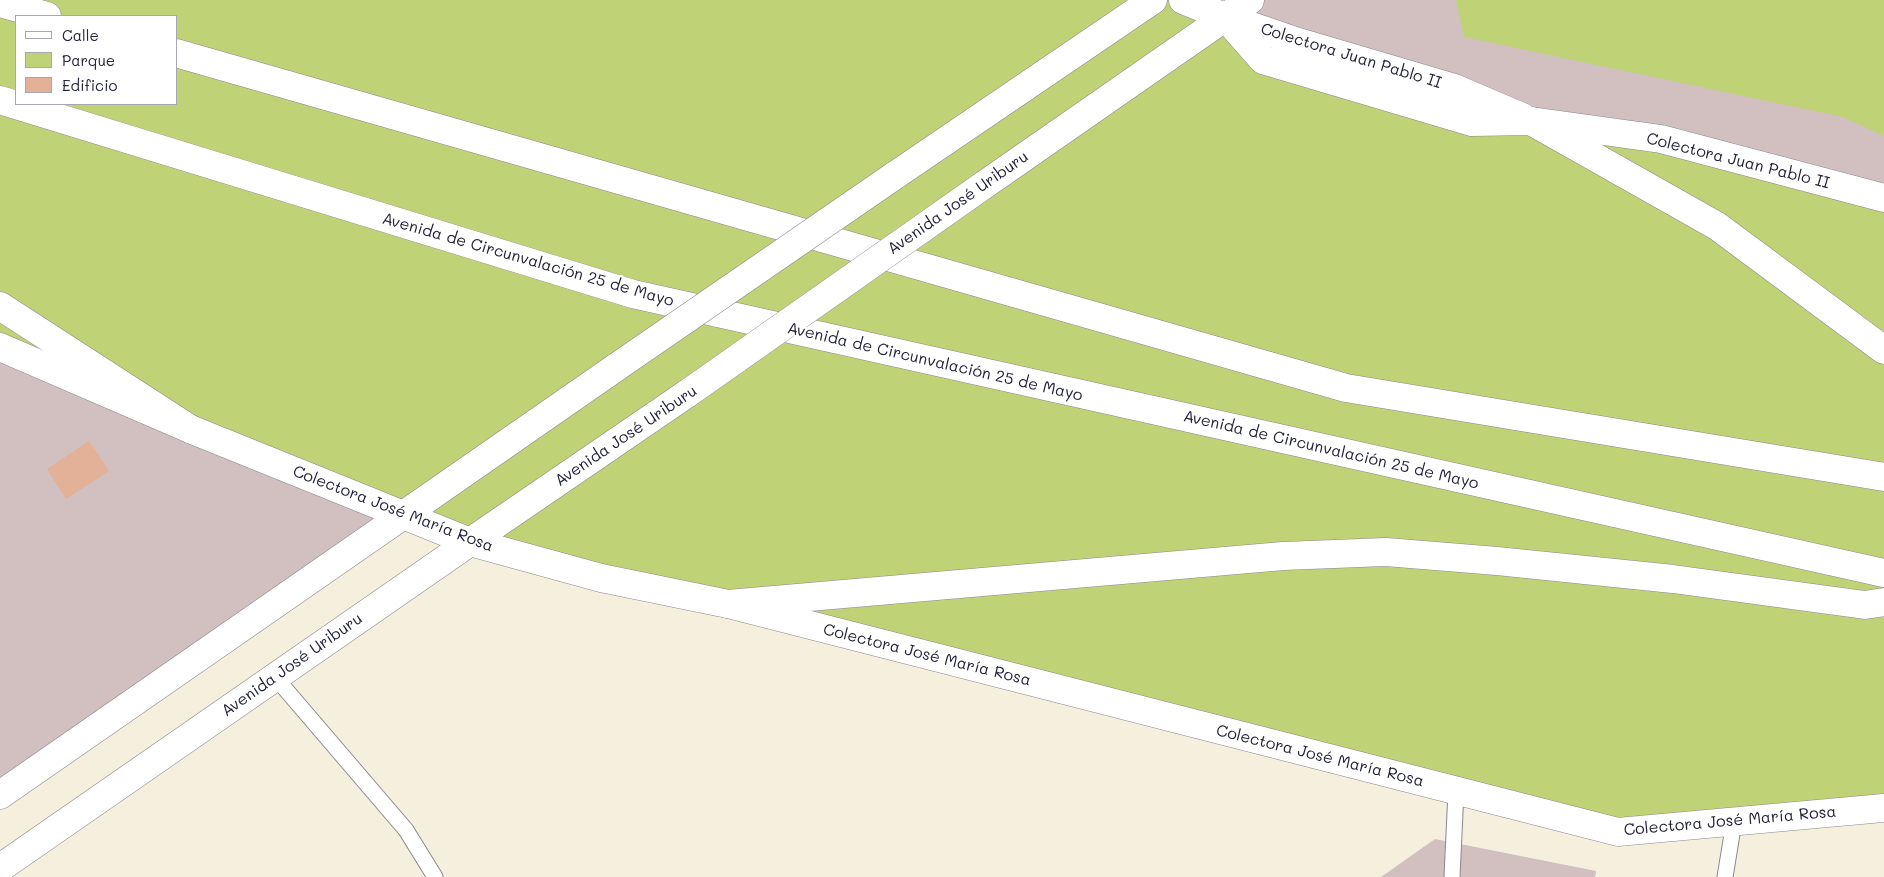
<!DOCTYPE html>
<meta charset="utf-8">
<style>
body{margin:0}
#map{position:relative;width:1884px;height:877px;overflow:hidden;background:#f5efde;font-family:Mali,sans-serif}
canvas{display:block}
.legend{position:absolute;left:15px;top:15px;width:162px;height:90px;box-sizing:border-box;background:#fff;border:1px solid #a7a7b1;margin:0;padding:6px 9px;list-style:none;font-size:15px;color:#22223b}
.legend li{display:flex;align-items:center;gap:10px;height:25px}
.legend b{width:25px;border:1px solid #a7a7b1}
</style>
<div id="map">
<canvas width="1884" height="877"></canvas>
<ul class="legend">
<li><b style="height:6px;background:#fff"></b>Calle</li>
<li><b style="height:14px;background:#bfd376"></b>Parque</li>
<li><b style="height:14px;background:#e3b197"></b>Edificio</li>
</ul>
</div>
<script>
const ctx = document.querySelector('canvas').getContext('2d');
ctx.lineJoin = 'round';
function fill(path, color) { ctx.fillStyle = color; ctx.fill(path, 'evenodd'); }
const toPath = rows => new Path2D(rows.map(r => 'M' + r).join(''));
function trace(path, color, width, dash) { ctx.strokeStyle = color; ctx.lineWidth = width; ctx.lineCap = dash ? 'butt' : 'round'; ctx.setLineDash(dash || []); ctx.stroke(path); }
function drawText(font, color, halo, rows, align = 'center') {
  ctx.font = font + ' Mali,sans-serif'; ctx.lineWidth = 4.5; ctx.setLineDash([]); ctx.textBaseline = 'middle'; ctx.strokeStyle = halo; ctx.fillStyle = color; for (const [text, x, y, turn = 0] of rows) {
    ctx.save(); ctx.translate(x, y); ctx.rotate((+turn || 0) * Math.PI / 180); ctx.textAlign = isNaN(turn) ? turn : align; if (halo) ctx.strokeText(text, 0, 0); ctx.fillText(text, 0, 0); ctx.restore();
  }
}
fill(toPath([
 [1250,0,1884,0,1884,198,1531,121,1225,17],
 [0,347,402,516,0,795],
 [1435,839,1596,871,1595,877,1381,877]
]), '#d2bfbf');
fill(toPath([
 [0,0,1183,0,1454,88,1884,198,1884,808,1618,832,601,578,0,347],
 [16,16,176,16,176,104,16,104],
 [1456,0,1884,0,1884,136,1843,117,1464,37]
]), '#bfd376');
fill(toPath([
 [89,441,109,471,66,499,47,469]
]), '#e3b197');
const lane = toPath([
 [275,677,406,830,435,877],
 [1452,877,1456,791],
 [1725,877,1734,822]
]);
const secondary = toPath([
 [1183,0,1225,17,1298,42,1454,88,1522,117],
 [1225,17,1263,60,1472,122,1531,121,1661,139,1884,198],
 [0,347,190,429,470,542,601,578,728,604,1618,832,1884,808],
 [0,795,402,516],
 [0,868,470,542]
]);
const primary = toPath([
 [894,176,1153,0],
 [984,185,1250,0],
 [402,516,618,366],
 [470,542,688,393]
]);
const highway = toPath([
 [0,3,47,16],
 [176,53,1346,388,1884,477],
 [0,100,633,294,1884,573],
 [1531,121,1717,226,1884,350],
 [0,306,190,429],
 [728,604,1283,556,1386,552,1497,561,1673,579,1865,605,1884,602]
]);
trace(lane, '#8c888c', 17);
trace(secondary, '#8c888c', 29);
trace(primary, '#8c888c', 29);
trace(highway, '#8c888c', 29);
trace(lane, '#fff', 15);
trace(secondary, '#fff', 28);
trace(primary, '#fff', 28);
trace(highway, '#fff', 28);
const primaryBridge = toPath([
 [618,366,894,176],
 [688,393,984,185]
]);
trace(primaryBridge, '#8c888c', 29, []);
trace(primaryBridge, '#fff', 28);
drawText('16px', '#22223b', '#fff', [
 ["Colectora Juan Pablo II",1351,56,17],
 ["Colectora Juan Pablo II",1738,161,14],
 ["Avenida José Uriburu",958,203,-35],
 ["Avenida de Circunvalación 25 de Mayo",528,260,16],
 ["Avenida de Circunvalación 25 de Mayo",935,362,13],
 ["Avenida José Uriburu",626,436,-34],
 ["Avenida de Circunvalación 25 de Mayo",1331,450,13],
 ["Colectora José María Rosa",393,509,21],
 ["Colectora José María Rosa",927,655,14],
 ["Avenida José Uriburu",292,665,-35],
 ["Colectora José María Rosa",1320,756,14],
 ["Colectora José María Rosa",1730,821,-5]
]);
</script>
